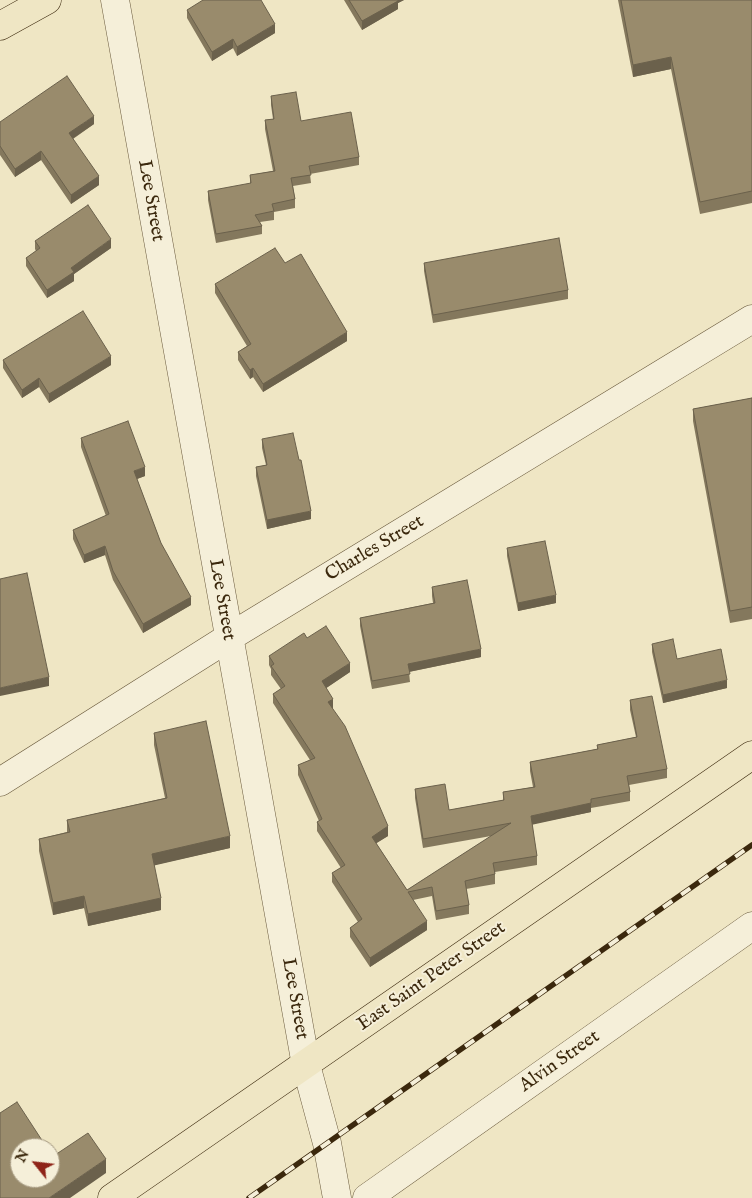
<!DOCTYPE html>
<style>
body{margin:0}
#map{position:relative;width:752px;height:1198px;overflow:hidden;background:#efe6c4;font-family:"IM FELL English",serif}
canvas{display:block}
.north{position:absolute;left:10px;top:1138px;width:50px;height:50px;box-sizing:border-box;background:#f5efd9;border:1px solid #ab9f87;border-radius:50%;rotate:299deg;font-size:14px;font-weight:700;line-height:20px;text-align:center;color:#3b280d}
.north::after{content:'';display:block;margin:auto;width:18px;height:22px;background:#8f2418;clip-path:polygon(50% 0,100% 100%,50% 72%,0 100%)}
</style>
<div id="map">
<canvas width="752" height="1198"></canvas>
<div class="north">N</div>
</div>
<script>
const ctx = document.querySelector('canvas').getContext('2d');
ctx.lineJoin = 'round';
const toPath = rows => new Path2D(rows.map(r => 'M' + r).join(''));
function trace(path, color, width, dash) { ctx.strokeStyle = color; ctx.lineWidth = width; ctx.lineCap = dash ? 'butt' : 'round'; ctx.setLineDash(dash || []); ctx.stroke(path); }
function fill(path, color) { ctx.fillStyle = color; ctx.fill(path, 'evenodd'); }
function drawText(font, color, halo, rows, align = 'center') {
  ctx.font = font + ' "IM FELL English",serif'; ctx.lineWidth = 4; ctx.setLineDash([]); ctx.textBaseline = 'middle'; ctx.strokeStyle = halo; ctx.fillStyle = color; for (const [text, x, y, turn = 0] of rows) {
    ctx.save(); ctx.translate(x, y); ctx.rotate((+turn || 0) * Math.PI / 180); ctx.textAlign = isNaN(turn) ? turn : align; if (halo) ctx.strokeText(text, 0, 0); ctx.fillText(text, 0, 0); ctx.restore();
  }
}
const minor = toPath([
 [115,0,306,1065,327,1143,337,1198],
 [0,782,228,638,752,319],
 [367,1198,752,926]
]);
const major = toPath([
 [0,26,47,0],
 [112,1198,752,755]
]);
trace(minor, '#68583b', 29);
trace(major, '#3b280d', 29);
trace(minor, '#f5efd9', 28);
trace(major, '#efe6c4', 28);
const rail = toPath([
 [249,1198,752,845]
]);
trace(rail, '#3b280d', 5.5);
trace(rail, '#f5efd9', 4, [11]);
fill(toPath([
 [344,0,404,0,398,3,398,9,362,30],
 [618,0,752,0,752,203,700,214,671,69,633,77],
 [187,10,275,33,237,56,233,48,212,61,187,18],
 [271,96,301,121,359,157,359,165,310,174,311,183,293,186,295,199,295,208,274,212,274,220,260,222,262,226,262,234,216,243,208,200,208,191,250,184,250,175,273,171,265,129,265,120,273,119,271,105],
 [0,122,94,124,73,139,99,185,71,204,41,160,15,177,0,155],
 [35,241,111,248,74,274,74,281,47,298,26,266,26,258,36,251,35,249],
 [285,263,347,341,263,392,253,377,250,379,238,360,238,352,247,346,215,293,215,284],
 [424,263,568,290,568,299,433,323,424,271],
 [3,360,111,365,49,403,39,387,22,398,3,368],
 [752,398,752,619,730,623,693,421,693,409],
 [81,438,145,476,137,479,161,543,191,605,143,633,113,580,105,555,84,563,73,539,73,530,106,516,81,447],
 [262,439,311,519,267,529,256,476,256,467,266,465,262,448],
 [507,548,556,603,518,611,507,556],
 [432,587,481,657,409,672,410,682,372,689,360,626,360,618,433,603,432,596],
 [307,638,350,672,326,688,333,709,388,836,376,843,407,890,491,836,423,848,415,798,415,789,449,810,503,800,503,792,533,787,530,771,530,762,597,749,597,745,636,737,630,710,630,700,667,769,667,778,629,785,630,792,630,801,591,808,591,812,532,824,537,856,537,865,495,872,495,884,466,889,469,905,469,914,436,920,432,896,413,900,427,930,370,967,350,937,350,928,358,922,332,882,332,873,341,868,317,831,317,822,319,821,298,775,298,765,310,760,273,703,273,694,281,689,271,675,271,669,269,665,269,656],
 [652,644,677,659,727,688,663,703,652,652],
 [154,733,230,848,154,865,161,910,88,926,84,908,53,915,39,851,39,839,67,832,67,820,165,798,154,745]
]), '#84785d');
fill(toPath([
 [396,0,404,0,398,3,398,9,362,30,362,21],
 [275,24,275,33,237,56,237,47],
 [233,39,233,48,212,61,212,52],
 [671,57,671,69,633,77,633,65],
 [94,116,94,124,69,141,69,133],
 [41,151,41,160,15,177,15,169],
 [99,176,99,185,71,204,71,195],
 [111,239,111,248,74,274,74,281,47,298,47,290,71,268],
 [347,332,347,341,263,392,263,384],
 [111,356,111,365,49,403,49,394],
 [253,368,253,377,250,379,250,370],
 [39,378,39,387,22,398,22,390],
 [145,467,145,476,134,480,134,471],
 [311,511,311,519,267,529,267,520],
 [105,546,105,555,84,563,84,555],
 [556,595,556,603,518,611,518,603],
 [191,597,191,605,143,633,143,624],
 [481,649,481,657,408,672,408,664],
 [350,663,350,672,322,691,322,681],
 [49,677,49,686,0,696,0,688],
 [727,680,727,688,663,703,663,695],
 [333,699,333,708,328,712,328,702],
 [591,803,591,812,531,825,531,816],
 [388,826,388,836,372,846,372,837],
 [230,836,230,848,152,866,152,854],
 [84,896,84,908,53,915,53,903],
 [161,898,161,910,88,926,88,914],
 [427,921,427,930,370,967,370,958],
 [106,1159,106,1173,70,1198,49,1198]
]), '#6b614c');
const building = toPath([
 [203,0,261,0,275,24,237,47,233,39,212,52,187,10,203,0],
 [349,0,398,0,398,1,362,21,349,0],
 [621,0,752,0,752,191,700,202,671,57,633,65,621,0],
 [67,76,94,116,69,133,99,176,71,195,41,151,15,169,0,146,0,122,67,76],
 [296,92,301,121,351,112,359,157,309,166,311,175,291,178,295,199,272,204,274,211,255,215,262,226,216,234,208,191,251,183,250,175,275,171,265,120,274,119,271,96,296,92],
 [88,205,111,239,71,268,74,272,47,290,26,258,40,248,35,241,88,205],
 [559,238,568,290,433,315,424,263,559,238],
 [275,248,285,263,301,254,347,332,263,384,253,368,250,370,238,352,251,344,215,284,275,248],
 [83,311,111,356,49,394,39,378,22,390,3,360,83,311],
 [752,398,752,607,730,611,693,409,752,398],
 [128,421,145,467,134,471,161,543,191,597,143,624,113,571,105,546,84,555,73,530,109,514,81,438,128,421],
 [293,433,299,460,301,460,311,511,267,520,256,467,267,465,262,439,293,433],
 [545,541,556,595,518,603,507,548,545,541],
 [27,573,49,677,0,688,0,579,27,573],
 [467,580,481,649,408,664,410,674,372,681,360,618,435,603,432,587,467,580],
 [326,626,350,663,322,681,333,699,328,702,345,726,388,826,372,837,407,890,511,823,423,839,415,789,445,784,449,810,504,800,503,792,535,787,530,762,598,749,597,745,637,737,630,700,652,696,667,769,627,776,630,792,591,799,591,803,531,816,537,856,493,863,495,874,465,881,469,905,436,911,432,887,408,892,427,921,370,958,350,928,362,919,332,873,345,865,317,822,322,819,298,765,315,758,273,694,285,686,271,666,274,664,269,656,304,633,307,638,326,626],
 [673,639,677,659,721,649,727,680,663,695,652,644,673,639],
 [206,721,230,836,152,854,161,898,88,914,84,896,53,903,39,839,70,832,67,820,167,798,154,733,206,721],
 [17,1102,47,1148,20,1148,20,1178,50,1178,50,1153,52,1157,88,1133,106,1159,49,1198,0,1198,0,1113,17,1102]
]);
fill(building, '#998b6c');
trace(building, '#6b614c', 1);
drawText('19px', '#3b280d', '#f5efd9', [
 ["Lee Street",150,201,80],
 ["Charles Street",375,549,-31],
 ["Lee Street",221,600,80],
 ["East Saint Peter Street",432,977,-35],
 ["Lee Street",294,999,80],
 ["Alvin Street",560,1062,-35]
]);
</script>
